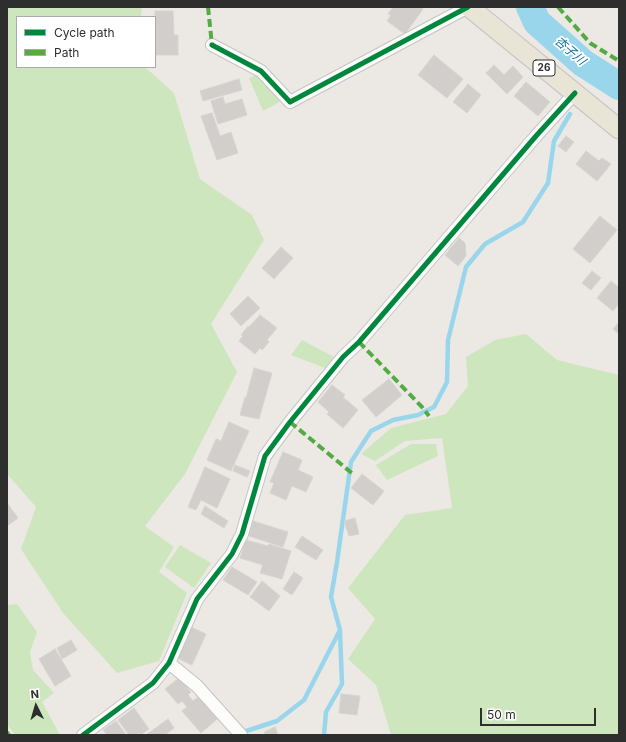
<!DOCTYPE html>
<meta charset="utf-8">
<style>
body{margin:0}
#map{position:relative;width:626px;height:742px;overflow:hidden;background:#ece8e4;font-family:Inter,sans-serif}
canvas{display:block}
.frame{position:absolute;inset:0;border:8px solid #2e2e2e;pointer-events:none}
.legend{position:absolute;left:16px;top:16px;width:140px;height:52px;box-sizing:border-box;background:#fff;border:1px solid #ababab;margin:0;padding:5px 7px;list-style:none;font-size:12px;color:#2e2e2e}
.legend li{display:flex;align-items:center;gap:8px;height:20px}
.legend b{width:20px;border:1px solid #ababab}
.north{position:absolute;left:16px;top:686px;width:40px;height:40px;-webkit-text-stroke:3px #fff;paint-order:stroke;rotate:355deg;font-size:11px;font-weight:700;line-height:16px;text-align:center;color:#2e2e2e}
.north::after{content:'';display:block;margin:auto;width:14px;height:18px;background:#2e2e2e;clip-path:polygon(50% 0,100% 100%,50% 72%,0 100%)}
.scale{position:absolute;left:480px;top:708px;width:116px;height:18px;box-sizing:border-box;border:2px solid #2e2e2e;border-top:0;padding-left:5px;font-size:12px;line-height:14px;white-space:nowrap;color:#2e2e2e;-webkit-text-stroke:3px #fff;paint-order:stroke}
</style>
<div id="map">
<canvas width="626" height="742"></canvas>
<div class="frame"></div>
<ul class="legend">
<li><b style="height:5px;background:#00873e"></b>Cycle path</li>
<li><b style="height:5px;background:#54ab44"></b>Path</li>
</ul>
<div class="north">N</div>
<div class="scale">50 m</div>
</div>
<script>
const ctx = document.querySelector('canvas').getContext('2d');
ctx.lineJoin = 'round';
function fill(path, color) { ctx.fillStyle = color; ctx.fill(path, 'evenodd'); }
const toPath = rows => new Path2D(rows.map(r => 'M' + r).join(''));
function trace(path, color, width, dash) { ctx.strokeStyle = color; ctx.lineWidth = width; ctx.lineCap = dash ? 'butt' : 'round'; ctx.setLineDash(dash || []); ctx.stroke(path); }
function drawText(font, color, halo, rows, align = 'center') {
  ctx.font = font + ' Inter,"Noto Sans JP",sans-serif'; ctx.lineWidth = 3.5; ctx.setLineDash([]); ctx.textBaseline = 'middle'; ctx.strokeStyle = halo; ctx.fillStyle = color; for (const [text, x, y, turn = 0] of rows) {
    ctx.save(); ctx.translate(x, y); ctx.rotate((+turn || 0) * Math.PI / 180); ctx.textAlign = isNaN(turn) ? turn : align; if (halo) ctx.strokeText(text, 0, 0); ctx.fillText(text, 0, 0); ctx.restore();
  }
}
fill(toPath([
 [7,7,142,7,141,17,17,17,17,67,145,67,174,93,200,179,252,215,264,240,211,324,237,372,185,474,145,526,174,547,159,572,187,593,159,661,117,673,63,613,21,549,36,507,7,474],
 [258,74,280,102,263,111,249,78],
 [526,334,557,360,619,375,619,735,391,735,376,685,348,659,375,619,348,588,405,515,452,508,442,438,405,441,375,461,361,454,391,428,446,414,468,386,466,357,495,340],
 [302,340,334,357,325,368,291,355],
 [411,444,436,444,438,456,387,480,376,465],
 [180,545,211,563,194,588,165,567],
 [17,604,37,632,30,652,33,670,54,693,42,702,60,735,15,735,7,724,7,605]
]), '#cee6be');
trace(toPath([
 [240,733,277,721,304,700,340,630,331,597,337,562,351,462,371,431,393,420,418,415,434,407,447,382,448,340,466,267,485,244,523,222,548,183,554,141,570,114],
 [324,735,326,712,342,684,340,631]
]), '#99d6ec', 4.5);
trace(toPath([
 [530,7,537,22,583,63,619,86]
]), '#99d6ec', 28);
const building = toPath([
 [393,7,420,7,423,9,405,34,387,21,391,15,388,14,393,7],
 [155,11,173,11,174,35,178,35,178,55,155,55,155,11],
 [434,55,463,79,447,98,418,75,434,55],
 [494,65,504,75,513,66,523,77,507,94,486,73,494,65],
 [239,79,242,90,203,101,200,91,239,79],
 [526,82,550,102,538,116,514,96,526,82],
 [468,84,481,95,467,113,453,102,468,84],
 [223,97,225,104,242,99,247,115,218,124,211,101,223,97],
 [212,113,220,136,231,132,238,153,217,160,201,116,212,113],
 [566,136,574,142,566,152,558,146,566,136],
 [586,151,599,161,602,158,611,164,597,181,576,164,586,151],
 [600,216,617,230,590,263,573,249,600,216],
 [459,238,465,243,466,256,458,266,445,255,459,238],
 [281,247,293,258,274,279,262,268,281,247],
 [592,271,601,278,591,290,582,283,592,271],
 [611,281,618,287,619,286,619,303,613,311,597,298,611,281],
 [248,296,260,308,241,326,230,314,248,296],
 [260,315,277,328,267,340,269,342,262,350,260,348,255,354,239,341,243,336,241,335,248,326,249,327,260,315],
 [619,322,619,334,613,329,619,322],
 [254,368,272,373,259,419,240,415,245,397,246,398,254,368],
 [389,379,402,395,376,417,362,400,389,379],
 [332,385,345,395,343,397,358,410,343,428,327,414,329,412,318,402,332,385],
 [229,422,249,431,231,471,207,460,216,439,221,441,229,422],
 [283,452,302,460,298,470,313,477,306,492,292,486,286,500,270,493,274,483,270,482,283,452],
 [235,465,250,471,247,477,233,471,235,465],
 [205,467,230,479,217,508,201,500,196,510,188,507,205,467],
 [362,474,384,491,373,505,351,488,362,474],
 [7,503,18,518,7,526,7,503],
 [205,506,228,521,224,528,201,514,205,506],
 [355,518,359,534,349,536,344,521,355,518],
 [253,521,288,532,283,547,249,536,253,521],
 [302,536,323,550,316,560,295,547,302,536],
 [246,540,268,546,269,544,291,551,282,579,260,573,263,565,240,558,246,540],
 [232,567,257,582,248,595,223,580,232,567],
 [294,572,303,578,292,595,283,589,294,572],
 [262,581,280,596,269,611,250,597,262,581],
 [191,627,206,634,192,665,177,658,191,627],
 [71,640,77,650,62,659,57,648,71,640],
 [55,649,71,676,55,686,39,659,55,649],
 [179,678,191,692,188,695,193,701,198,697,217,719,201,733,182,711,187,707,182,701,178,704,165,689,179,678],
 [341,694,360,696,357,715,339,713,341,694],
 [134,708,149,729,140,735,139,733,135,735,129,735,118,720,134,708],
 [168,719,174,728,165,735,146,735,168,719],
 [116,721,126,735,107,735,103,730,116,721],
 [275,727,278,735,266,735,264,732,275,727]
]);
fill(building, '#d1cecb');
trace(building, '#d7d4d0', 1);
const street = toPath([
 [212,45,261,71,290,102,468,7],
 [169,663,197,686,241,735],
 [83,735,153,683,169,663,197,599,232,554,242,534,265,456,290,422,343,357,359,342,536,136,575,93]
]);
const primary = toPath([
 [469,7,619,129]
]);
trace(street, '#c5c4c5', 14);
trace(primary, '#c6c5c4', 21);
trace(street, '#fcfcfb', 12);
trace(primary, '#e8e4d6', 19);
trace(toPath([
 [208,7,212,45],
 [558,7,590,43,619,61],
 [359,342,422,407,429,416],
 [290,422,353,474],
 [7,732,9,735]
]), '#54ab44', 4, [8, 4]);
trace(toPath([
 [212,45,261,71,290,102,468,7],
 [83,735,153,683,169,663,197,599,232,554,242,534,265,456,290,422,343,357,359,342,536,136,575,93]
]), '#00873e', 5);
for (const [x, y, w] of [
 [544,68,22]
]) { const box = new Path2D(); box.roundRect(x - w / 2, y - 8, w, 16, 3); ctx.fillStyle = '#fff'; ctx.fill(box); trace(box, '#2e2e2e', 1); }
drawText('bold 10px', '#2e2e2e', null, [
 ["26",544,68]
]);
drawText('italic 12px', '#0d6fa3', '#fff', [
 ["杏子川",570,51,41]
]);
</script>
